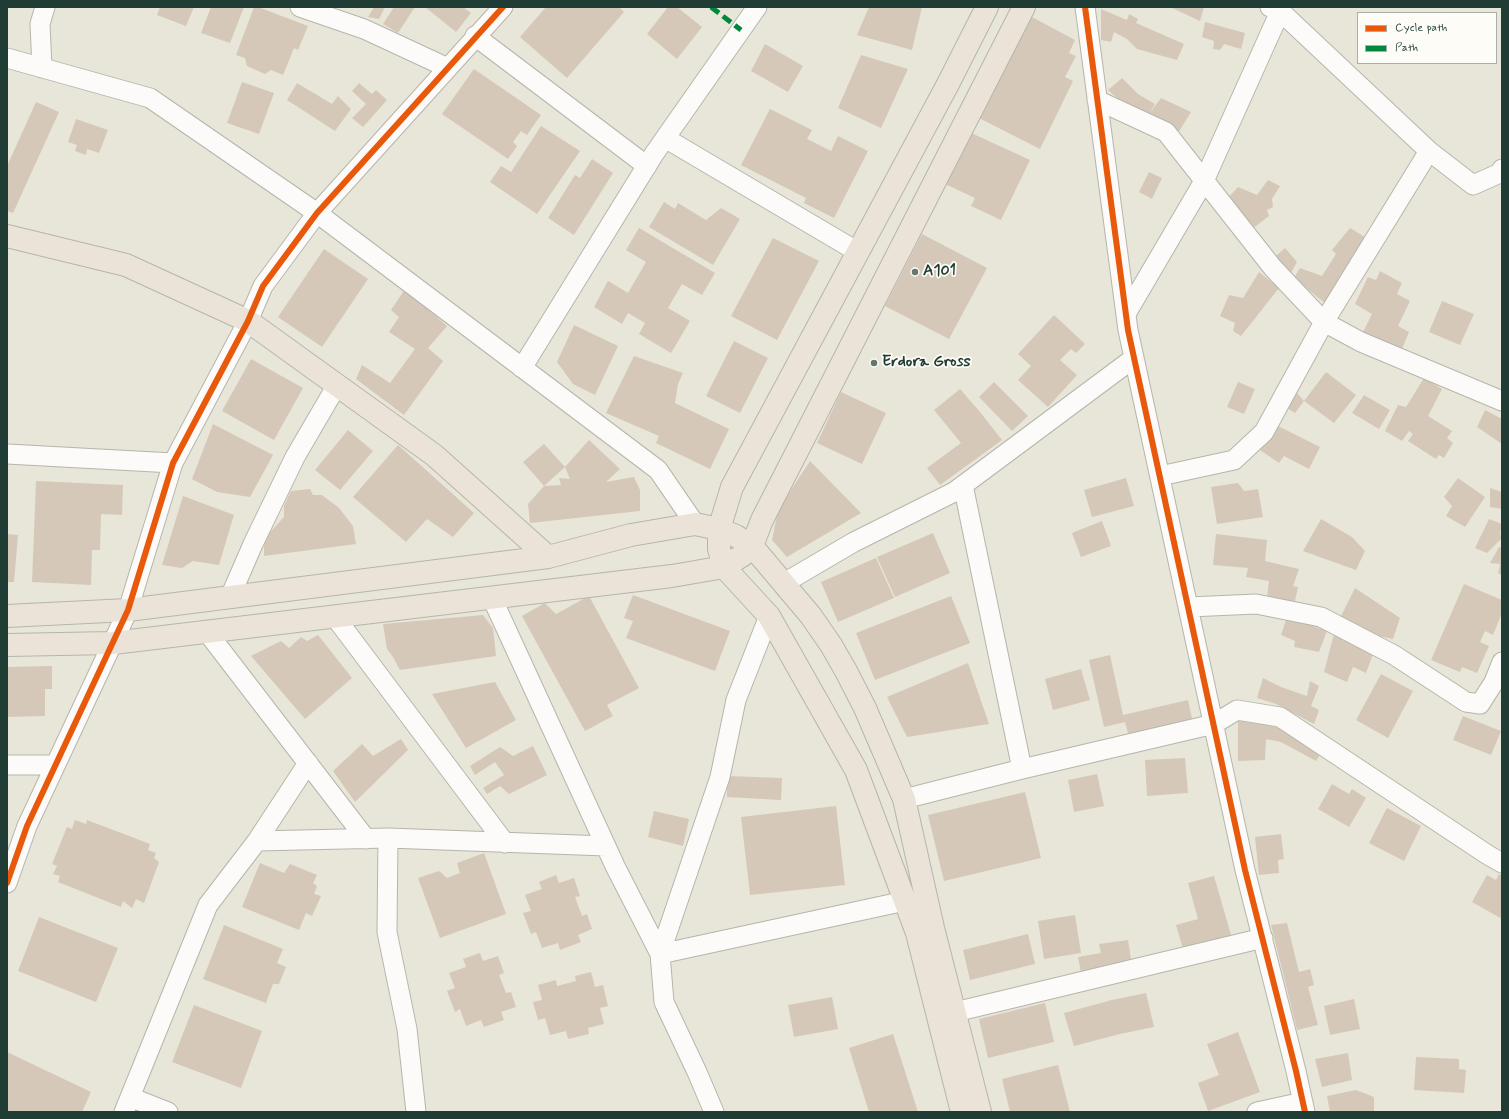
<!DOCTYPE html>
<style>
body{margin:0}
#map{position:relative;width:1509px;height:1119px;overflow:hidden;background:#e8e6d8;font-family:Mynerve,sans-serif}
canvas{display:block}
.frame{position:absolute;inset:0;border:8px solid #1f3d34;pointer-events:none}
.legend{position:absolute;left:1357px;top:12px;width:140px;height:52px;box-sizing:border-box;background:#fdfcf7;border:1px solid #a4b0a9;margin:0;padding:5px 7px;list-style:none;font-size:12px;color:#1f3d34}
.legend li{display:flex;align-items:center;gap:8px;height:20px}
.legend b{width:20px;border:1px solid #a4b0a9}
</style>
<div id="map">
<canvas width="1509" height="1119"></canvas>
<div class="frame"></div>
<ul class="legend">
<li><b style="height:5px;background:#e8590c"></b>Cycle path</li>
<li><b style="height:5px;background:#00873e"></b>Path</li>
</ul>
</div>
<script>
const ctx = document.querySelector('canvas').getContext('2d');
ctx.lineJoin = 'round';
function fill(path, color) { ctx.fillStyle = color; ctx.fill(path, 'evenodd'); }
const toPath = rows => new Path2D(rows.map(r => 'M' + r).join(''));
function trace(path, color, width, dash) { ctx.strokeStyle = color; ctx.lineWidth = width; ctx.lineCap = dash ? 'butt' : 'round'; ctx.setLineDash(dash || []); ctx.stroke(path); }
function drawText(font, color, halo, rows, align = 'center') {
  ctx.font = font + ' Mynerve,sans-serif'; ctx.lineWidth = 3.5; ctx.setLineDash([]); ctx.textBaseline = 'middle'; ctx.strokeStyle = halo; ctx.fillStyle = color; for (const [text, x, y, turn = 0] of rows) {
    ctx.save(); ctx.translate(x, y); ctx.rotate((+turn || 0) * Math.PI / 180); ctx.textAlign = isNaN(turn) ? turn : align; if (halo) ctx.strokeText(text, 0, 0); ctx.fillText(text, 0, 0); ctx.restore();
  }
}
fill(toPath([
 [160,7,194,7,186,26,157,15],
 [211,7,244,7,230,43,201,33],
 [254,7,258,7,308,26,298,50,294,48,283,75,271,70,265,74,247,66,245,58,236,55],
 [374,7,385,7,379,19,368,17],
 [394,7,415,7,398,33,383,24],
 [425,7,463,7,471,13,456,32],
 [546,7,619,7,624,12,567,78,520,37],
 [668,7,677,7,702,27,677,59,647,34],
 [869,7,922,7,912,50,857,35],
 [1170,7,1204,7,1200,21],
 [1101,9,1127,20,1129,14,1138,19,1136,23,1184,44,1177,60,1137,49,1127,39,1114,32,1111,42,1101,40],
 [1030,16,1075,40,1069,53,1076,56,1065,77,1073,81,1040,149,977,117],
 [1205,22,1245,33,1241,49,1224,44,1220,50,1213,49,1214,41,1202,37],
 [765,44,803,66,788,92,751,71],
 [861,55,908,69,881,128,838,108],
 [474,69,541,115,527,135,521,131,513,142,517,146,508,159,442,114],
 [1122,78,1138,94,1155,104,1149,114,1161,98,1191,112,1178,133,1125,105,1108,90],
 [242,82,274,93,259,134,227,123],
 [297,83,332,104,338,96,351,109,335,131,287,100],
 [359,83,372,94,376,90,387,100,363,127,352,118,366,104,352,91],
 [36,102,59,112,13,213,7,211,7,166],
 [770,109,812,130,807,139,831,151,838,136,868,151,834,218,804,203,806,198,741,165],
 [76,119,108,130,99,153,87,149,86,155,75,151,77,145,68,142],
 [541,126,580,151,537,214,490,182,501,166,511,172],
 [967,131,1030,160,1001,220,971,206,975,198,943,183],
 [592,159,613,173,574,235,548,218,575,175,580,178],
 [1149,172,1162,178,1152,199,1139,192],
 [1268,180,1280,186,1272,199,1273,207,1267,210,1269,216,1252,229,1227,199,1238,187,1257,195],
 [664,202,675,209,678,203,706,220,721,208,740,219,713,265,649,227],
 [639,228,715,273,702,295,682,284,668,308,690,321,671,353,639,334,645,323,628,313,622,324,594,307,608,281,628,293,646,262,626,250],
 [1350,228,1368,239,1326,304,1294,278,1300,268,1322,276,1336,254,1332,250],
 [922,234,987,268,949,339,885,306],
 [773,238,819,261,777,340,731,316],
 [1285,248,1297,262,1291,273,1276,256],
 [324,249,368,279,322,347,278,317],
 [1380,271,1402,283,1397,294,1410,301,1398,326,1409,332,1402,349,1363,332,1372,314,1355,304,1368,277,1376,280],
 [1259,272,1279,288,1241,336,1233,331,1235,323,1220,316,1229,295,1243,298],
 [405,289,447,326,428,348,443,361,404,415,356,379,362,365,390,383,415,349,389,332,399,317,391,310],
 [1442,301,1474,314,1460,345,1429,332],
 [1054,315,1085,344,1076,353,1071,349,1060,360,1077,375,1048,407,1018,380,1031,366,1018,354],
 [574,325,618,346,595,395,573,384,557,362],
 [734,341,768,358,740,413,706,396],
 [634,356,683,373,678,384,675,403,729,429,710,469,656,443,659,436,606,413],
 [251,359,303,388,274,440,222,411],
 [1326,372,1356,395,1334,423,1304,401,1295,413,1287,408,1297,393,1304,401],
 [1424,378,1442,389,1428,416,1452,431,1447,438,1453,443,1444,458,1439,455,1436,459,1408,441,1413,434,1409,431,1402,441,1385,431,1398,405,1406,407],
 [994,382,1028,416,1012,431,979,397],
 [1238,382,1255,389,1244,414,1227,407],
 [960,389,980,412,1002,440,940,485,927,468,961,443,934,410],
 [841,392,886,413,862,464,817,443],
 [1364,395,1390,410,1379,429,1352,413],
 [1485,410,1502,419,1502,444,1477,427],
 [213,424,273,455,250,497,217,492,192,479],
 [1276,425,1320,447,1309,469,1284,456,1279,463,1260,450],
 [348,430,373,451,340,490,315,470],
 [589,440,620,469,606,482,634,477,640,490,640,511,530,523,528,504,544,486,561,485,559,478,570,479,565,467,544,486,523,462,544,444,565,467],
 [398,445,474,513,453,537,427,519,406,542,353,497],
 [810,461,861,513,787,557,772,540,778,510],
 [1126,478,1134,506,1092,517,1084,490],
 [1458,478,1485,497,1465,527,1446,516,1452,506,1444,497],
 [36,481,123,485,122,515,101,514,100,550,92,550,91,585,32,582],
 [1238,483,1244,491,1258,489,1263,517,1217,524,1211,487],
 [1490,488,1502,492,1502,509,1490,507],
 [310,489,313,495,322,495,339,508,353,526,356,544,264,556,264,539,284,517,284,506,291,491],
 [183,496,234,515,219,565,193,561,182,568,162,565],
 [1321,519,1352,537,1365,551,1356,570,1303,551],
 [1489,519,1502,524,1500,534,1502,538,1487,553,1475,548],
 [1102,521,1111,546,1081,557,1072,533],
 [933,533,950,573,895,597,877,557],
 [7,534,18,535,14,582,7,582],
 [1216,534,1267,540,1265,561,1299,569,1293,586,1298,587,1294,605,1267,598,1269,581,1246,577,1248,568,1213,565],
 [1499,547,1502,548,1502,575,1498,573,1500,564,1490,563],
 [876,558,894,598,838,622,821,582],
 [1464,584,1502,600,1502,613,1493,635,1485,631,1480,642,1489,646,1477,673,1462,667,1460,672,1431,660],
 [1355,588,1400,618,1393,639,1379,636,1340,618],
 [633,595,730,631,715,671,626,638,633,621,624,618],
 [589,596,639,688,607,705,613,716,585,731,522,616,545,603,556,614],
 [951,596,970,643,875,680,856,633],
 [483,615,493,628,496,656,400,670,393,657,387,649,383,624],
 [1287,617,1327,631,1319,652,1294,647,1295,641,1281,635],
 [1334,634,1373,654,1366,673,1353,667,1347,682,1324,672],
 [318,635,352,678,305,719,251,656,281,641,289,648,301,637,307,641],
 [1110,655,1123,715,1188,700,1193,723,1129,737,1125,722,1104,727,1089,660],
 [968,663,989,724,907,737,887,697],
 [52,666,52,689,45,689,45,716,7,717,7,667],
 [1081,669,1090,700,1053,710,1045,679],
 [1381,674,1413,691,1388,738,1356,720],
 [1263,678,1281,687,1307,696,1310,681,1319,686,1311,706,1319,710,1314,724,1276,704,1257,698],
 [495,682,516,720,466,748,432,694],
 [1463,716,1501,731,1491,755,1453,740],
 [1238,720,1261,722,1287,731,1322,752,1316,761,1281,742,1266,739,1265,760,1238,761],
 [401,739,408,750,355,802,333,771,362,744,373,756],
 [533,746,547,775,509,794,500,786,487,794,483,788,504,775,495,762,475,775,470,766,500,747,513,756],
 [1185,758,1188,793,1147,796,1145,760],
 [1097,774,1104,806,1074,812,1068,780],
 [727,776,782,778,781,800,727,797],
 [1332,784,1349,794,1352,789,1366,798,1349,827,1318,809],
 [1025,792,1041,858,944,881,928,815],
 [836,806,845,885,750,895,741,817],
 [1387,808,1421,826,1404,861,1369,843],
 [654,811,689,819,683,846,648,837],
 [75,820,86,824,87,820,150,844,148,850,156,853,154,858,159,862,144,903,136,899,132,908,123,901,121,907,58,882,60,876,53,874,57,866,52,864,67,827,72,829],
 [1281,834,1284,859,1278,860,1279,873,1259,875,1255,837],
 [484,853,506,914,440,938,418,878,439,871,447,878,460,873,457,863],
 [260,863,284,873,290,864,317,875,313,883,317,886,314,894,321,896,312,916,306,913,299,930,242,907],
 [1499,874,1502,876,1502,919,1472,902,1487,875,1496,880],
 [556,875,559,883,574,878,580,896,575,897,582,916,587,914,592,929,578,935,581,942,560,950,558,943,542,948,536,932,531,934,523,913,531,911,525,895,542,889,539,882],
 [1214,876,1231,935,1183,949,1176,925,1198,919,1188,883],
 [1075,915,1081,953,1044,959,1038,921],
 [39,917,118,948,96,1002,18,971],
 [1287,923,1299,972,1310,969,1314,985,1308,987,1318,1025,1297,1030,1271,925],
 [224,925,283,949,277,963,286,967,279,984,273,984,266,1003,203,979],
 [1028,934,1035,964,970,980,963,950],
 [1128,940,1132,965,1081,973,1078,957,1101,953,1099,944],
 [480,953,483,961,498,956,504,973,499,975,506,993,511,992,516,1007,501,1012,504,1020,484,1027,481,1020,466,1026,460,1009,455,1012,447,991,455,988,449,973,466,967,463,959],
 [591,972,595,987,603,985,608,1006,600,1008,604,1024,588,1028,589,1034,568,1039,566,1031,550,1035,545,1018,538,1020,533,1002,542,1000,538,985,556,980,557,986,576,981,575,976],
 [1146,993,1154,1027,1120,1034,1074,1046,1064,1013,1112,1000],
 [832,997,838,1029,794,1037,788,1005],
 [1354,999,1360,1029,1330,1035,1324,1006],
 [1045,1003,1054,1042,988,1058,979,1019],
 [194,1005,262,1031,241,1088,172,1062],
 [1238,1032,1260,1092,1208,1111,1198,1083,1219,1075,1207,1044],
 [893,1034,918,1112,869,1112,849,1048],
 [7,1052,91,1092,82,1112,7,1112],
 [1348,1053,1352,1080,1322,1087,1315,1059],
 [1416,1057,1459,1059,1459,1069,1466,1070,1464,1093,1414,1090],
 [1058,1065,1070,1112,1010,1112,1002,1079],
 [1356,1090,1374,1097,1374,1112,1330,1112,1327,1096]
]), '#d5c8b8');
const minor = toPath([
 [300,7,364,29,448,68],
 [1085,7,1128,330,1245,870,1296,1071,1305,1112],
 [1270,7,1280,11,1429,151,1473,185,1500,173,1502,169],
 [475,36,647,166],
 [7,58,150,98,317,213,658,470,695,524],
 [42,68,40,24,45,7],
 [1097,100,1166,132,1273,268,1324,322,1361,342,1502,401],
 [665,138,858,252],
 [1126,314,1204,181,1282,7],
 [522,368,654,154,757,7],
 [7,454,173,463],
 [1160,476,1234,460,1264,432,1324,322,1429,151],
 [963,485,1022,769],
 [784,583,854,542,954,492,1134,358],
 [230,597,253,544,295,457,337,385],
 [492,598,615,866,660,954,905,901],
 [1189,607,1256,604,1321,617,1394,655,1466,702,1480,704,1494,682,1502,662],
 [335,617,505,843],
 [207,632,366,839],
 [7,765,55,765],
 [904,799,1022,769,1214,724,1237,710,1280,717,1488,855,1502,863],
 [388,838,387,932,407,1029,416,1112],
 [257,841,308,763],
 [7,883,27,826,128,610,173,463,248,321,263,286,317,213,503,7],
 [955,1012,1263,938],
 [130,1097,168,1112],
 [124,1112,208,905,257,841,388,838,606,846],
 [714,1112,697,1072,664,1002,660,954,720,777,736,700,769,616],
 [1257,1112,1303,1102]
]);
const major = toPath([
 [7,236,126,265,248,321,434,455,548,557],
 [7,616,128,610,548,557,631,535,695,524,719,529,736,536,752,546,743,555,724,567,672,576,113,643,7,645],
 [962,1112,917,933,856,770,769,616,724,567,719,549,719,529,732,487,948,84,987,7],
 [980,1112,933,928,904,799,865,708,846,671,831,645,811,616,752,546,762,520,1024,7]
]);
trace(minor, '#b4b6ac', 21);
trace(major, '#b4b6ac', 24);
trace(minor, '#fcfbf9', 19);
trace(major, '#ebe3d7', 22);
trace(toPath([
 [711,7,741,30]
]), '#00873e', 5, [10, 5]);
trace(toPath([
 [1085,7,1128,330,1245,870,1296,1071,1305,1112],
 [7,883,27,826,128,610,173,463,248,321,263,286,317,213,503,7]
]), '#e8590c', 6);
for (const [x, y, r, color] of [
 [915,272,4,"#65786d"],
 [874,363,4,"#65786d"]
]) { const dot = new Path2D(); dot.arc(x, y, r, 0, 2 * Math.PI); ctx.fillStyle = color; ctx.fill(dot); trace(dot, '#fdfcf7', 1.5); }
drawText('bold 16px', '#1f3d34', '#fdfcf7', [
 ["A101",923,272],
 ["Erdora Gross",882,363]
], 'left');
</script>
